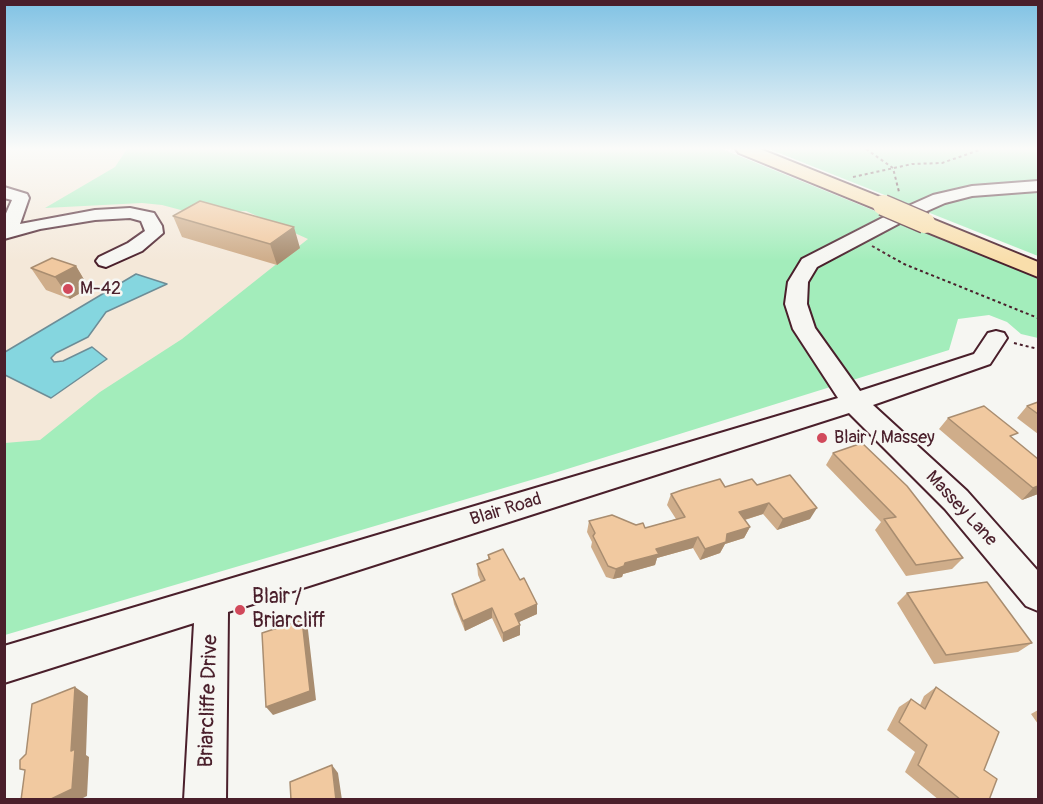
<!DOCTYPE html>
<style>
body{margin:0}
#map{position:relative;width:1043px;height:804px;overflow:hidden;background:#f6f6f2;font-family:Pangolin,sans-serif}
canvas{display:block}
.frame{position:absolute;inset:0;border:6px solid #4a1f2b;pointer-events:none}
</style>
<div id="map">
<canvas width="1043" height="804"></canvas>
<div class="frame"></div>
</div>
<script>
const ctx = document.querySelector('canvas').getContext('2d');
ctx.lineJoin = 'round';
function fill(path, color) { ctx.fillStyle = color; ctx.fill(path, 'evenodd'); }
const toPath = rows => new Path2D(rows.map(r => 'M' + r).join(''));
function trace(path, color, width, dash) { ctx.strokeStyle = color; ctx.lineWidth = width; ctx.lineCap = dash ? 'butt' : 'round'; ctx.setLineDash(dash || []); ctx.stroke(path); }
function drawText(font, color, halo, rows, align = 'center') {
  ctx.font = font + ' Pangolin,sans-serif'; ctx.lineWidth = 5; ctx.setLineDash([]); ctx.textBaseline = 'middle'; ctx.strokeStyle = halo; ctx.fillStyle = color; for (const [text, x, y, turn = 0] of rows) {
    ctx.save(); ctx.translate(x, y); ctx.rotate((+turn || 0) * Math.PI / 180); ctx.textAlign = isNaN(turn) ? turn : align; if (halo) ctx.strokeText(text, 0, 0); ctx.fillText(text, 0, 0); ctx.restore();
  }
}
fill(toPath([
 [5,149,470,149,5,622]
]), '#f4e8d9');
fill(toPath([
 [127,149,722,149,1038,277,1038,338,1021,334,1007,322,989,315,958,319,949,350,548,475,5,635,5,443,40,440,100,392,182,339,308,239,246,211,196,214,162,205,142,203,45,208,115,167],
 [769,149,1038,149,1038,256]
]), '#a3edbb');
const water = toPath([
 [136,274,167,284,106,312,88,337,56,353,51,358,54,362,63,361,92,347,107,359,51,398,5,375,5,352,136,274]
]);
fill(water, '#85d6df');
trace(water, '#6d8d97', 1.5);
const minor = toPath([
 [1038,181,1038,191,972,196,945,203,900,223,817,267,808,282,807,304,815,328,860,391,974,354,988,333,996,331,1004,333,1007,338,990,364,873,405,967,491,1038,571,1038,611,1026,606,945,509,849,413,228,612,226,800,184,800,194,623,4,683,4,646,838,398,793,329,785,304,788,282,802,259,888,215,933,195,972,186,1038,181],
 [4,187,27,194,29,198,20,224,95,210,130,208,154,213,162,226,163,233,142,251,106,267,99,265,96,261,99,257,128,243,145,231,141,221,130,218,95,220,40,229,4,239,4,218,12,200,4,198,4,187]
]);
const major = toPath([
 [736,149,760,149,890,201,893,205,890,209,883,211,876,209,739,153,736,149],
 [925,216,1038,262,1038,277,917,228,914,223,917,218,925,216]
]);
trace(minor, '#4a1f2b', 4);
trace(major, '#4a1f2b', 4);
trace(toPath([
 [866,149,893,168,899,192],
 [853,177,912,164,942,163,982,149],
 [872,246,904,264,1038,318],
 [1014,343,1038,349]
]), '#4a1f2b', 2, [3, 3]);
fill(minor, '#f6f6f2');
fill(major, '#f9deab');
const majorBridge = toPath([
 [883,205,925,223]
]);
trace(majorBridge, '#4a1f2b', 23, []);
trace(majorBridge, '#f9deab', 20);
fill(toPath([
 [173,216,300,248,277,265,182,237],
 [76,266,89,288,70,299,46,290,31,268],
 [1038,402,1038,434,1017,418,1027,406],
 [948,418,1013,439,1038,494,1022,500,939,429],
 [833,453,963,558,952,569,906,576,875,530,881,522,826,465],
 [757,485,810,519,777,530,763,514,745,520,750,527,744,538,725,544,720,553,700,560,693,548,657,558,655,565,623,574,622,577,613,579,606,577,591,547,592,542,587,532,589,521,636,525,645,528,676,519,667,505,671,494,725,487],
 [488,555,520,580,537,604,537,614,519,622,520,625,520,635,503,642,492,618,465,631,454,604,452,594,481,582,478,575,477,564,488,559],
 [907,593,1032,643,1018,652,934,664,897,603],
 [936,687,984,770,989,800,939,800,905,772,915,752,887,730,899,707,911,699,920,705,924,696],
 [1038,710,1038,724,1031,714]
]), '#cfad8a');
fill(toPath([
 [294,227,300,248,277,265,270,244],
 [76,266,89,288,70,299,55,277],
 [1038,486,1038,494,1022,500,1033,488],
 [769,503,763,514,734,523,739,512],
 [817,508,810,519,777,530,783,519],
 [750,527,744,538,725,544,720,553,700,560,705,549,727,534],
 [698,537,693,548,657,558,655,565,623,574,622,577,613,579,616,569,625,563,656,549],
 [537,604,537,614,515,624,515,614],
 [492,608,492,618,465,631,463,621],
 [302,620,308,630,316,700,273,715,266,707],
 [520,625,520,635,503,642,503,633],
 [75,687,88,696,86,755,89,757,87,796,79,800,49,800,71,751],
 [332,765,338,773,342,800,336,800]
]), '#a98d70');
const building = toPath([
 [200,201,294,227,270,244,173,216,200,201],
 [52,258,76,266,55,277,31,268,52,258],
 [1038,402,1038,414,1027,406,1038,402],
 [984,406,1018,433,1010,436,1038,459,1038,486,1033,488,948,418,984,406],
 [862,443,907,486,963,558,916,565,884,519,896,517,833,453,862,443],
 [790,475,817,508,783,519,769,503,739,512,750,527,727,534,726,542,705,549,698,537,656,549,659,554,625,563,624,566,616,569,608,566,593,536,595,533,589,521,612,515,636,525,643,523,645,528,685,517,671,494,682,490,720,479,725,487,752,479,757,485,790,475],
 [503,549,520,580,524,578,537,604,515,614,520,625,503,633,492,608,463,621,452,594,485,580,477,564,490,559,488,555,503,549],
 [987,582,1032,643,946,655,907,593,987,582],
 [302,620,310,691,266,707,262,633,302,620],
 [75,687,71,751,75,749,72,789,49,800,21,800,25,770,20,769,20,760,26,754,32,704,75,687],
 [936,687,999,732,984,770,997,779,989,800,961,800,918,765,927,745,899,722,911,699,925,709,936,687],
 [332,765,336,800,291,800,290,782,332,765]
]);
fill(building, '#f1c9a0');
trace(building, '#a98d70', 1.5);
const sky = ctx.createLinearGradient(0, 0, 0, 261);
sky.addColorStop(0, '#80c2e4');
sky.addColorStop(0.57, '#fbfbf9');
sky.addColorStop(1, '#fbfbf900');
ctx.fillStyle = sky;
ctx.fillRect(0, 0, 1043, 261);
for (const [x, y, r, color] of [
 [68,289,6,"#d1495b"],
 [822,438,6,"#d1495b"],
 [240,610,6,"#d1495b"]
]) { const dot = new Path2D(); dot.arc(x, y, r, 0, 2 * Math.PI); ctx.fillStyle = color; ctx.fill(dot); trace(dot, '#f6f6f2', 2); }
drawText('18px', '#4a1f2b', '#f6f6f2', [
 ["M-42",80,289],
 ["Blair / Massey",834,438]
], 'left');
drawText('18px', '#4a1f2b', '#f6f6f2', [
 ["Massey Lane",961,509,47],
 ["Blair Road",506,510,-17]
]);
drawText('21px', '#4a1f2b', '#f6f6f2', [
 ["Blair /",252,598],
 ["Briarcliff",252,622]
], 'left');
drawText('21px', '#4a1f2b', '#f6f6f2', [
 ["Briarcliffe Drive",209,701,-88]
]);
</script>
